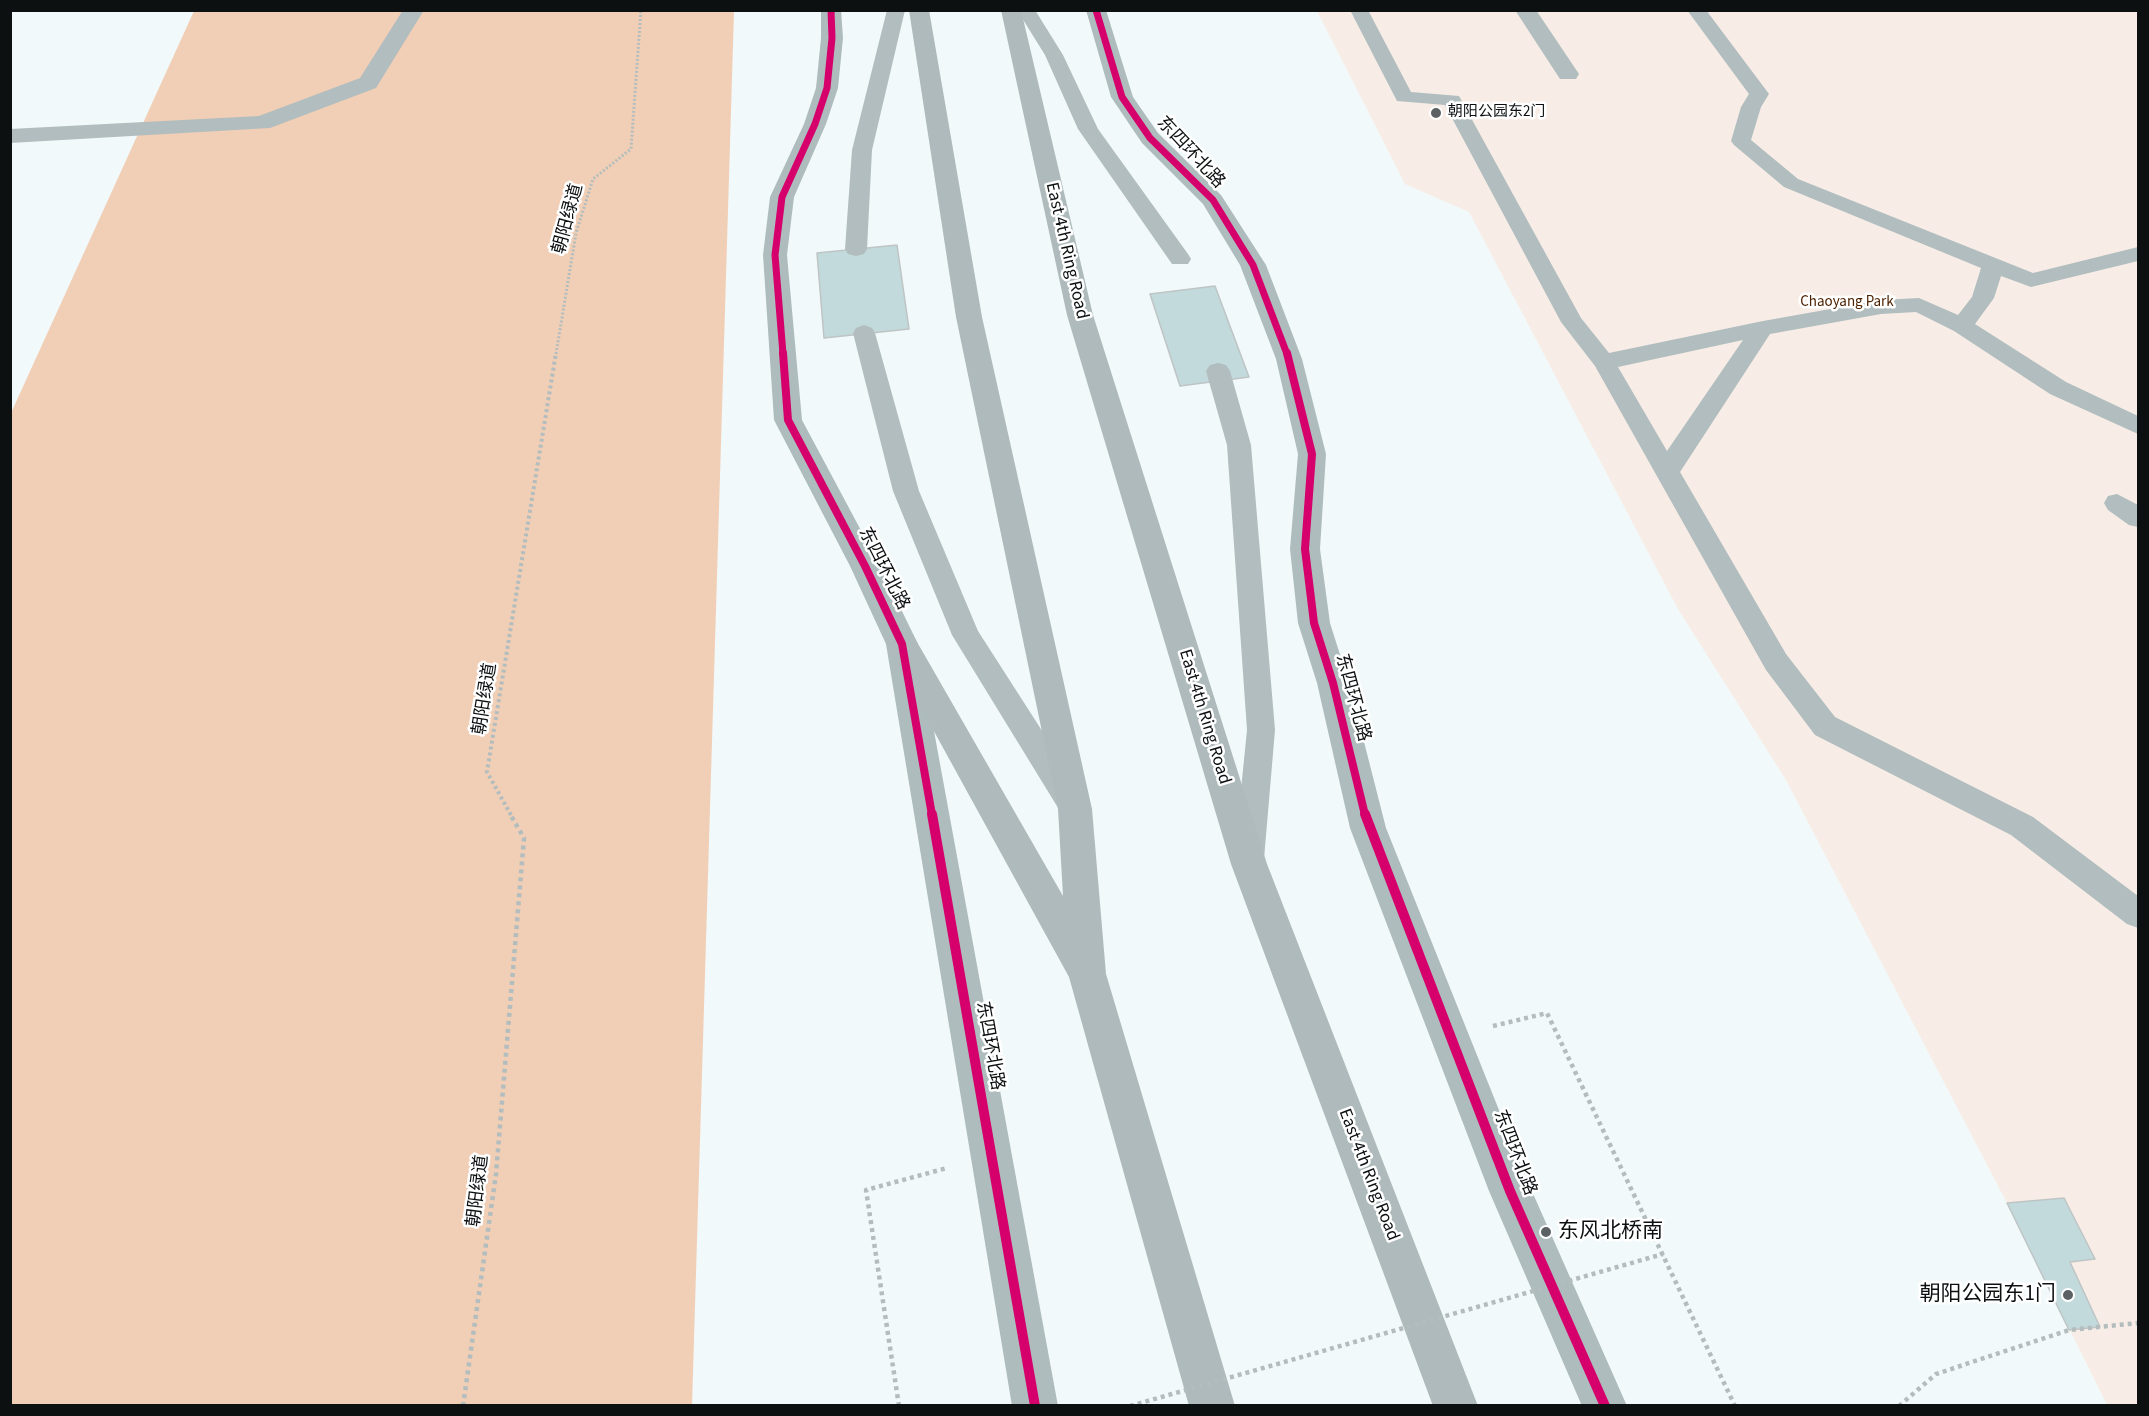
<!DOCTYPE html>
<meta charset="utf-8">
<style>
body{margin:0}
#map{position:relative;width:2149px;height:1416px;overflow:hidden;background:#f2f9fa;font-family:"Source Sans 3",sans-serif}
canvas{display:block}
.frame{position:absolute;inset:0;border:12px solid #0c1011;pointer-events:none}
</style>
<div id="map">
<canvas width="2149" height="1416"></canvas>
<div class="frame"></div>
</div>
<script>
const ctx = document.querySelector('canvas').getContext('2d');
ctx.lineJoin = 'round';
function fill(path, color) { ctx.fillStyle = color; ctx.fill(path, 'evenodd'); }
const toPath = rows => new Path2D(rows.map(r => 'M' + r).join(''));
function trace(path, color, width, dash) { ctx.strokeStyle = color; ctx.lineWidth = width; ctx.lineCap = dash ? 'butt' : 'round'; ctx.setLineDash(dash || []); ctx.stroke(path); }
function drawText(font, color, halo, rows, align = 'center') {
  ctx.font = font + ' "Source Sans 3","Noto Sans SC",sans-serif'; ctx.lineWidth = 5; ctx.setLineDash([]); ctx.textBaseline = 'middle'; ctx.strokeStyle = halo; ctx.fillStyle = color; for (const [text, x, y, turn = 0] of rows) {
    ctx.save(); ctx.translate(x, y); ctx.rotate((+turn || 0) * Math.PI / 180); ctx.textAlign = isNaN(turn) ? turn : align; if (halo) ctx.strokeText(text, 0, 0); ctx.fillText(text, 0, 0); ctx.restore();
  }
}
fill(toPath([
 [1317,11,2138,11,2138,1405,2107,1405,2007,1203,1786,780,1678,609,1469,212,1405,184]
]), '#f7ede6');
fill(toPath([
 [194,11,734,11,692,1405,11,1406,11,413]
]), '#f1cfb6');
const building = toPath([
 [897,245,909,329,824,338,817,253,897,245],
 [1215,286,1249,377,1180,386,1150,294,1215,286],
 [2064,1198,2095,1259,2070,1262,2100,1327,2069,1330,2007,1203,2064,1198]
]);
fill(building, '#c2dadc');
trace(building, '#bfc4c5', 1.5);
trace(toPath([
 [556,354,576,233,593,179,631,149,641,10]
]), '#b3bdbe', 3, [2, 2]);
trace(toPath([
 [511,815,487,772,556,353]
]), '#b3bdbe', 4, [3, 3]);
trace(toPath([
 [1493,1026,1547,1013,1735,1406],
 [463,1406,496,1174,524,838,510,814],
 [899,1406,866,1190,947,1168],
 [1899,1406,1936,1374,2069,1330,2138,1323]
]), '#b3bdbe', 4.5, [4, 4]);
fill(toPath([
 [887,10,905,10,872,150,867,249,864,254,856,256,848,254,845,249,852,150,887,10],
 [1017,10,1035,10,1063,55,1098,129,1188,254,1191,259,1188,264,1172,264,1078,129,1045,55,1017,10],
 [1350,10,1368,10,1411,92,1459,96,1581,318,1609,353,1763,321,1881,300,1919,298,1958,315,1972,297,1981,268,1784,187,1734,145,1731,141,1741,107,1749,94,1687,10,1706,10,1769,94,1761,107,1751,140,1798,179,2033,273,2138,247,2138,261,2031,287,2001,276,1994,298,1975,324,2066,382,2138,416,2138,434,2050,394,1954,331,1916,312,1881,314,1770,334,1680,472,1786,654,1835,717,2033,817,2138,896,2138,928,2127,924,2011,835,1815,735,1766,670,1595,366,1561,322,1445,105,1397,101,1350,10],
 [1743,340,1667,451,1618,367,1743,340],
 [864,325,872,328,875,333,919,491,978,631,1082,793,1086,802,1082,811,1071,815,1060,811,952,635,893,491,853,333,856,328,864,325],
 [1218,363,1226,365,1230,371,1251,445,1275,730,1264,859,1260,869,1249,873,1238,869,1234,859,1247,730,1227,445,1206,371,1210,365,1218,363],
 [2117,494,2138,505,2138,527,2129,525,2108,510,2104,503,2108,496,2117,494]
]), '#b1bdbe');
fill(toPath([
 [403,10,424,10,376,88,270,128,10,143,10,129,259,116,360,78,403,10],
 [1515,10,1536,10,1579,74,1576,79,1560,79,1515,10]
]), '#b1bdbe');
fill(toPath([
 [821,10,841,10,843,38,838,88,826,124,794,197,787,255,802,420,880,566,918,644,1058,1406,1012,1406,886,644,850,566,774,420,763,255,770,197,804,124,816,88,821,38,821,10],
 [1086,10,1106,10,1133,97,1158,133,1221,195,1266,265,1302,359,1326,454,1320,549,1330,623,1349,683,1386,828,1527,1180,1627,1406,1582,1406,1489,1191,1350,828,1317,683,1298,623,1290,549,1298,454,1276,359,1240,265,1203,204,1142,143,1111,97,1086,10]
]), '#aebcbe');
fill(toPath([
 [909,10,929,10,982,317,1092,809,1106,974,1235,1406,1189,1406,1069,977,886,644,891,635,902,631,913,635,1063,896,1058,809,956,317,909,10],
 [1001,10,1021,10,1093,315,1267,864,1478,1406,1433,1406,1231,864,1067,315,1001,10]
]), '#aebabb');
trace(toPath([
 [1130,1406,1663,1254]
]), '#b3bdbe', 4.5, [4, 4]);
trace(toPath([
 [1096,10,1122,97,1150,138,1213,200,1253,265,1287,354],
 [783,354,775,255,782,197,815,124,827,88,832,38,831,10]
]), '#d6006c', 7);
trace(toPath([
 [783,353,788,420,865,566,902,644,932,815],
 [1287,353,1312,454,1305,549,1314,623,1333,683,1365,815]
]), '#d6006c', 8);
trace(toPath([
 [932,814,1035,1406],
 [1365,814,1510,1191,1605,1406]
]), '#d6006c', 10);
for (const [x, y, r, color] of [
 [1436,113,6,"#5c6263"],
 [1546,1232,6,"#5c6263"],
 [2068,1295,6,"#5c6263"]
]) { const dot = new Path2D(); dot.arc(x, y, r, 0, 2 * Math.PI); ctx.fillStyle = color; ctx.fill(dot); trace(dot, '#fff', 2); }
drawText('15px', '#0c1011', '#fff', [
 ["朝阳公园东2门",1448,113]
], 'left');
drawText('15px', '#4d2200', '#fff', [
 ["Chaoyang Park",1847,303]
]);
drawText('18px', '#0c1011', '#fff', [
 ["东四环北路",1190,153,47],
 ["朝阳绿道",569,219,-75],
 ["East 4th Ring Road",1066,251,77],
 ["东四环北路",883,569,63],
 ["东四环北路",1352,698,75],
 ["朝阳绿道",486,699,-81],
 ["East 4th Ring Road",1204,717,73],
 ["东四环北路",989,1046,80],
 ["东四环北路",1514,1153,69],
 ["East 4th Ring Road",1368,1175,69],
 ["朝阳绿道",479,1191,-83]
]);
drawText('21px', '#0c1011', '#fff', [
 ["东风北桥南",1558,1232],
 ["朝阳公园东1门",2056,1295,"right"]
], 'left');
</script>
